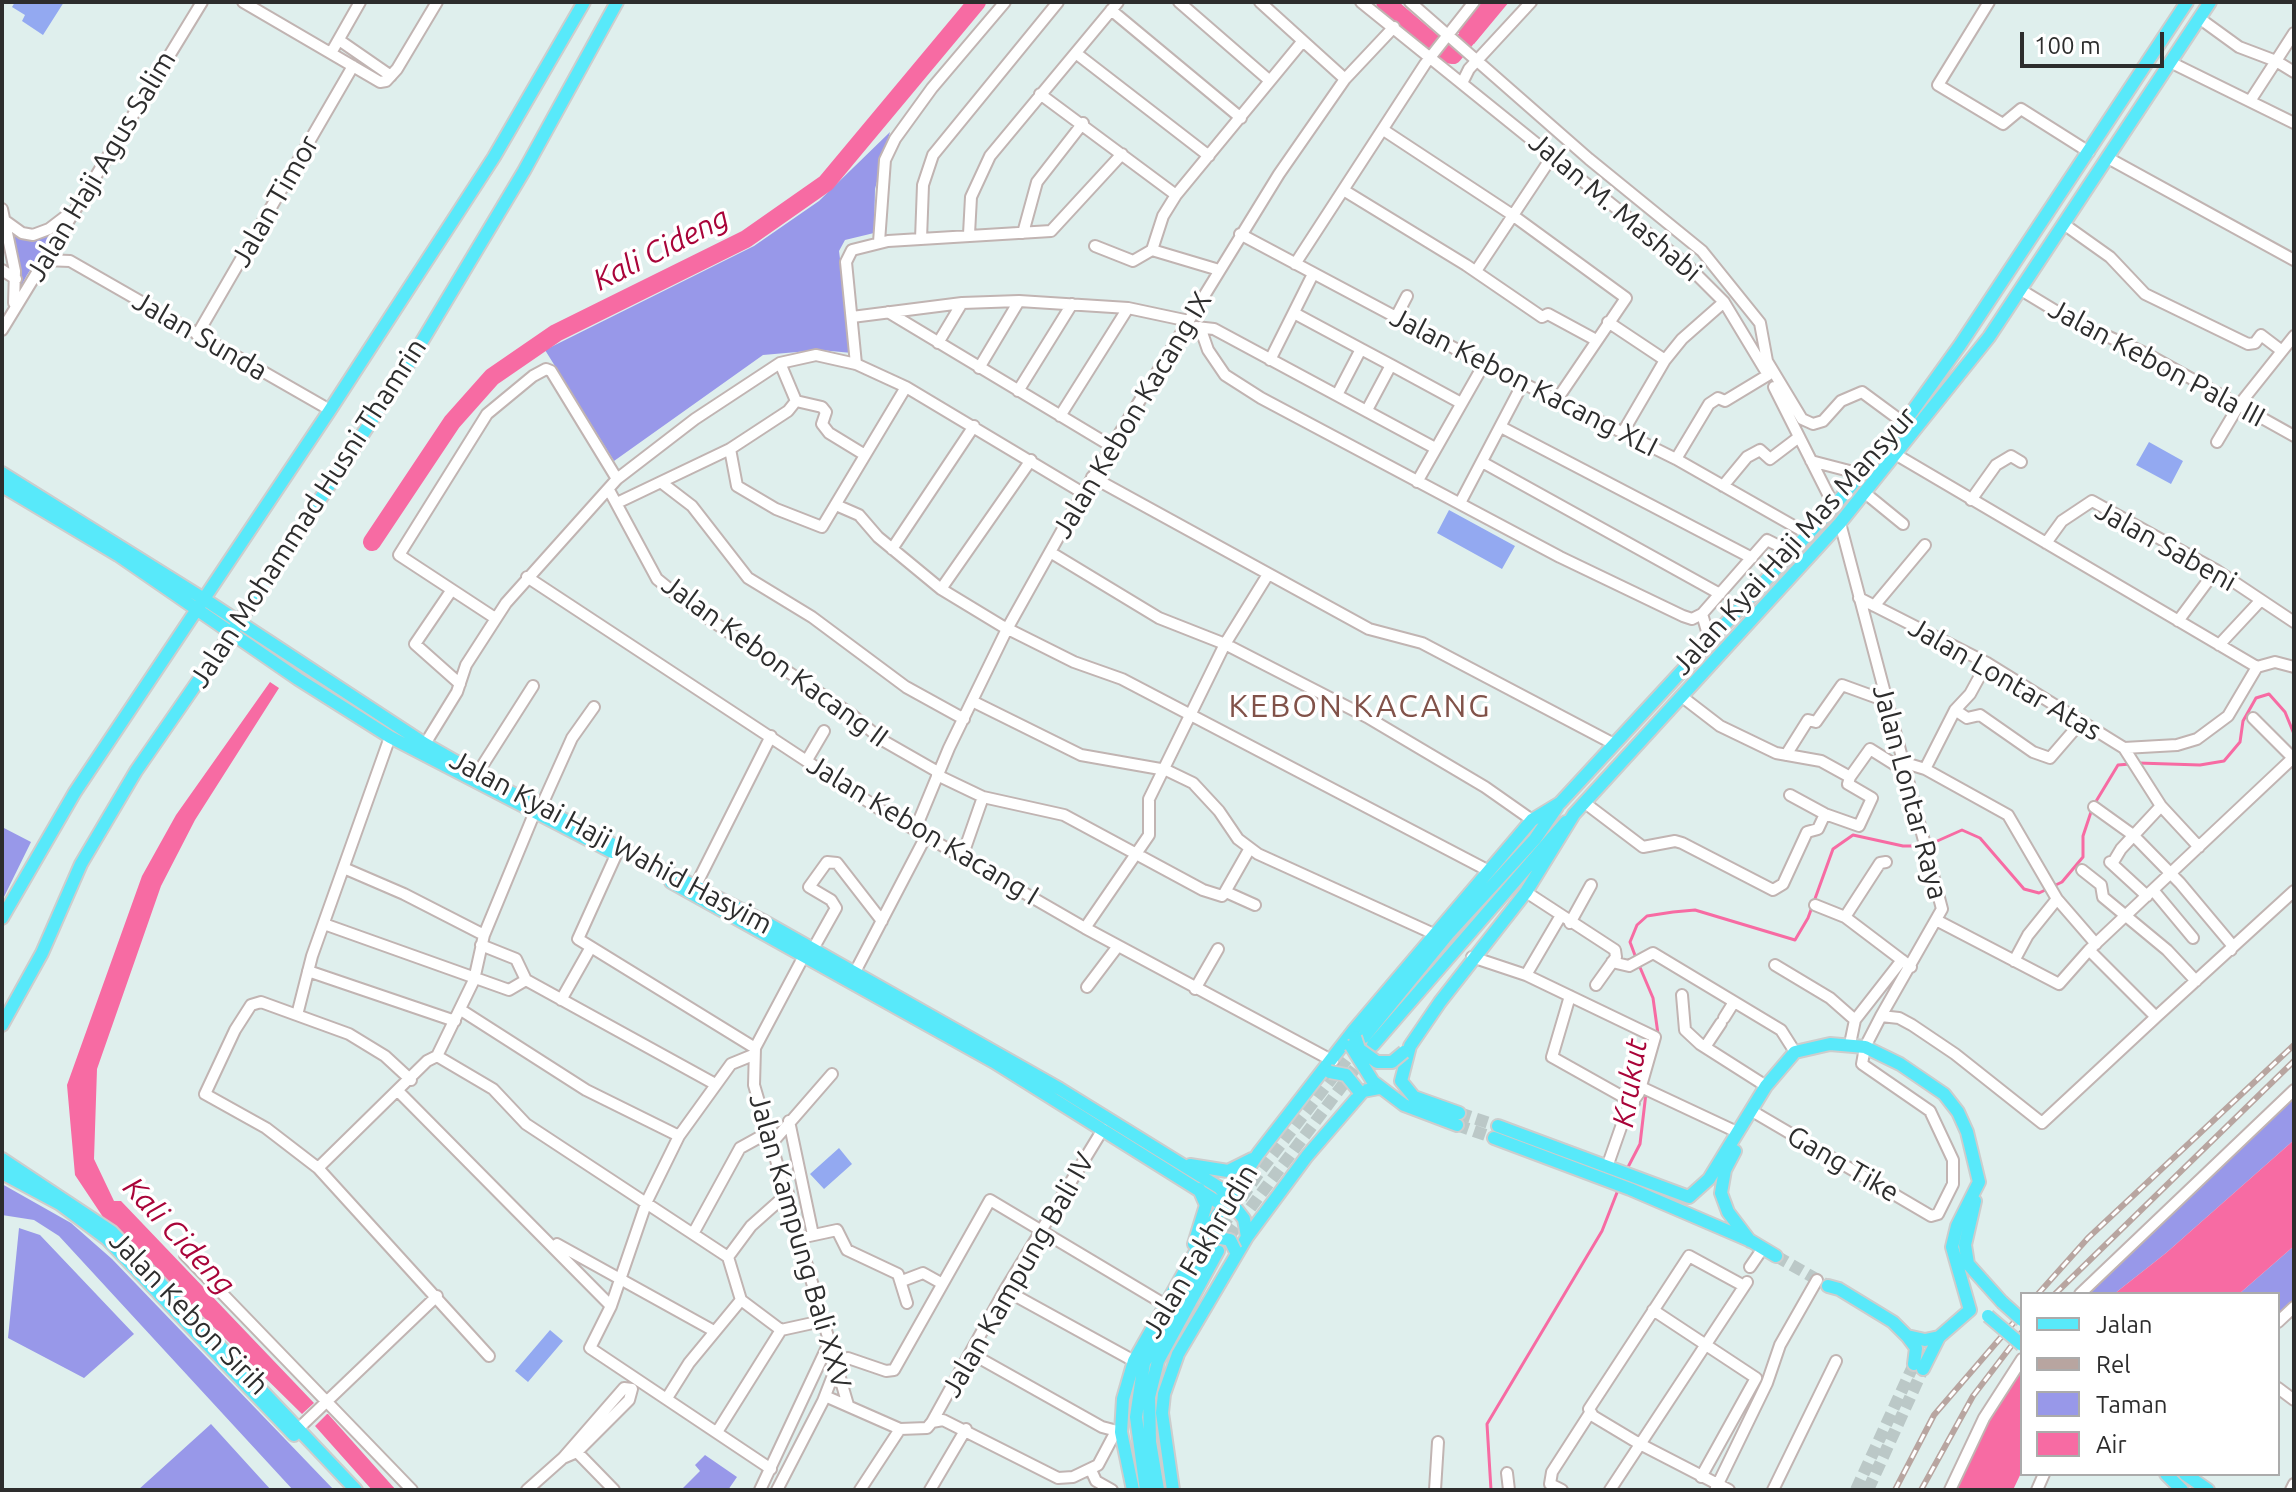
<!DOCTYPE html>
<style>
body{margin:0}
#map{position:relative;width:2296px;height:1492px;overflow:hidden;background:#dfefed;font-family:Ubuntu,sans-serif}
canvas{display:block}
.frame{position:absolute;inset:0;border:4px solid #2d2d2d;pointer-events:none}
.legend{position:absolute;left:2020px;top:1292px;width:260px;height:184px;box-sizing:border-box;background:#fff;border:2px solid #ababab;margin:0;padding:10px 14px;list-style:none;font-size:24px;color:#2d2d2d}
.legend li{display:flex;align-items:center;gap:16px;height:40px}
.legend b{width:40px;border:2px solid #ababab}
.scale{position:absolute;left:2020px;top:32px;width:144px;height:36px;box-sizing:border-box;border:4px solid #2d2d2d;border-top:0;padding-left:10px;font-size:24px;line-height:28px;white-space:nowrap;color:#2d2d2d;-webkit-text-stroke:6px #fff;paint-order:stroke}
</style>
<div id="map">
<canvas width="2296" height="1492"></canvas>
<div class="frame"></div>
<ul class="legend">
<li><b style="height:10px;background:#58e9fa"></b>Jalan</li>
<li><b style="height:10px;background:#b8a5a0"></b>Rel</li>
<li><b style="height:22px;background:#9898e9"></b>Taman</li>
<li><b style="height:22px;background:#f76ba3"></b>Air</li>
</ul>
<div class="scale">100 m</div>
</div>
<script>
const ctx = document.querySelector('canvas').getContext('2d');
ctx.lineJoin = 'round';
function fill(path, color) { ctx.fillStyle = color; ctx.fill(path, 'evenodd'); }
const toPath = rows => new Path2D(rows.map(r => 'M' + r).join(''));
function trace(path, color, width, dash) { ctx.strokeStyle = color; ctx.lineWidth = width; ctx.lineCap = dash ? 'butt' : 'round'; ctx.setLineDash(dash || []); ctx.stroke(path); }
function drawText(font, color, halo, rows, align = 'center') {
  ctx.font = font + ' Ubuntu,sans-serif'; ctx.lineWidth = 7; ctx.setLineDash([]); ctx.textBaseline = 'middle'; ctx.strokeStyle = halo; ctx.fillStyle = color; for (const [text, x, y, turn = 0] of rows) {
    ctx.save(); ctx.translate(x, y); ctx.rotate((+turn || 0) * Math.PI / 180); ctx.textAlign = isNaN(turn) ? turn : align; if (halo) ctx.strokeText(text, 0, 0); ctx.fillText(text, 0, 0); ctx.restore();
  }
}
fill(toPath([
 [890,132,875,189,874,233,845,240,839,251,852,353,820,350,763,355,614,461,545,350,754,246,819,201],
 [56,229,27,275,19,290,20,263,11,231,30,239,46,236],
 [2,827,31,842,2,901],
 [2294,1090,2294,1140,2166,1253,2114,1294,2081,1294],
 [2,1184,71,1223,112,1259,334,1490,293,1490,59,1236,34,1220,2,1215],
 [19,1228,40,1235,134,1334,84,1378,8,1338],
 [2294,1246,2294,1301,2278,1315,2278,1294,2239,1294],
 [211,1424,271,1490,138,1490],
 [705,1455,737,1477,728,1490,681,1490,700,1471,695,1465]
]), '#9898e9');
fill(toPath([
 [15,2,64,2,43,35,22,21,25,15,12,7],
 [2149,442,2183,461,2171,484,2136,465],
 [1449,510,1515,546,1502,569,1437,533],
 [839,1148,852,1164,824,1189,810,1174],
 [550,1330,563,1341,528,1382,515,1371]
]), '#93a9f1');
fill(toPath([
 [1480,2,1509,2,1474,44,1456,31],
 [270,682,279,688,195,820,161,886,97,1069,94,1159,114,1201,121,1201,314,1403,302,1414,105,1220,75,1175,67,1085,142,876,176,815],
 [2294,1140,2294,1246,2239,1294,2114,1294,2166,1253],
 [2022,1371,2022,1471,2013,1490,1955,1490,1995,1405],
 [327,1414,328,1414,396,1490,372,1490,315,1426]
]), '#f76ba3');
trace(toPath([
 [2138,763,2200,765,2224,761,2240,742,2243,721,2256,698,2269,694,2285,712,2294,734],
 [2095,803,2118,765,2130,764],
 [1636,958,1630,942,1637,925,1647,916,1673,912,1695,910,1795,940,1808,918,1833,849,1853,835,1903,846,1926,846,1962,830,1980,838,2024,889,2039,893,2062,882,2083,857,2083,836,2092,809],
 [1639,965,1653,998,1658,1034],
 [1627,1169,1640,1144,1648,1076],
 [1491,1490,1487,1424,1602,1231,1618,1190]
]), '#f76ba3', 3);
trace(toPath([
 [1385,2,1446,54,1453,55,1496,2],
 [372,542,452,422,492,377,556,333,746,239,826,183,977,2]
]), '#f76ba3', 18);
trace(toPath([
 [1459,1113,1498,1126],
 [1457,1125,1494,1138],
 [1211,1243,1260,1171,1360,1042],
 [1218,1251,1366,1054],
 [1776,1256,1825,1284],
 [1856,1490,1914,1364],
 [1868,1490,1923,1369]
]), '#bbc8c7', 12, [12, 6]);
const minor = toPath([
 [243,2,380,82,386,81,397,69,437,2],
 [1179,2,1270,81],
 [1260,2,1345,79],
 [1361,2,1688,266,1724,302,1765,370],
 [1410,2,1589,159,1702,251,1760,323,1767,361,1802,419,1813,424,1823,421,1841,401,1862,392,1904,423],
 [1989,2,1938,85,2003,124,2021,109,2089,152],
 [1111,10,1241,118],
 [2199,18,2239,47,2276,61,2294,33],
 [339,40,391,76],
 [331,53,360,2],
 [1077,54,1209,156],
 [2170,62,2294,123],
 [1463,81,1469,69,1531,2],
 [1040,94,1176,195],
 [2250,101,2276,61,2294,72],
 [1385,131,1511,214,1626,298,1558,398],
 [2108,158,2294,260],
 [1345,191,1466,265,1542,317,1548,314,1596,340],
 [2,209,15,271,14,303],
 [4,220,22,233,33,235,49,229,66,216],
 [2065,225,2110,257,2145,294,2248,344,2255,343,2261,335,2282,351],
 [1023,233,1037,182,1083,123],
 [969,234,971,197,990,156,1118,2],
 [1240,234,1484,364,1676,459,1806,533],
 [921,239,923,185,933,155,1058,2],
 [879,242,885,160,895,139,932,88,1005,2],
 [1095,246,1133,261,1152,250],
 [1152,250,1163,216,1176,195,1302,42],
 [1152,250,1219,270],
 [44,260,70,261,330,410],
 [1295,264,1425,64,1474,2],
 [2,270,16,279],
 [1476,271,1553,155],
 [2021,290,2069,319,2149,355,2294,436],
 [888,312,1111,446],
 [1294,313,1361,349,1337,395],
 [852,317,962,303,1019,301,1128,308,1189,321],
 [1396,317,1407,296],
 [1608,322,1665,360],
 [1196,327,1214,329,1435,448],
 [1200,327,1208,350,1225,375,1261,398,1560,557,1683,616,1692,619,1702,614,1767,540,1789,551],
 [2,330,202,2],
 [197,335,353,66],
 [938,343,962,303],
 [1361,349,1391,365],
 [1270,360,1313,274],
 [780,363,796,401],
 [856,364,846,262,852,250,888,241,1051,231,1122,154],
 [979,368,1019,301],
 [1774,387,1834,506],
 [1018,391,1072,304],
 [796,401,822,407,826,412,822,424,829,433,865,455],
 [1367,410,1391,365,1461,403],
 [1060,416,1128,308],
 [1501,427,1752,558],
 [1623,432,1665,360,1682,339,1724,302],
 [2217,442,2239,405,2294,336],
 [730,449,737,486,776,509,822,527,906,387],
 [1895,454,2257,667,2275,662,2294,667],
 [1676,459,1709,404,1718,398,1725,401,1768,375],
 [1811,461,1861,474],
 [1482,462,1720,594],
 [1092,477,1369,629,1422,643,1612,743],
 [1417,482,1484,364],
 [662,483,692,506,748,578,812,617,906,687,964,719],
 [1723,486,1747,457,1760,450,1770,459,1799,437],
 [609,490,657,579,694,609,851,714,882,740,938,772],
 [1865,493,1903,524],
 [1971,500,1996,465,2011,456,2021,462],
 [617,503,730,449,788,411,796,401],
 [1460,503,1523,383],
 [836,505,859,515,878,537,941,589,1002,626,1074,662,1122,679,1489,871],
 [2046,543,2062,521,2092,501,2216,570,2294,622],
 [892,549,974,426],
 [1050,552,1159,618,1225,644,1367,717,1485,787,1532,820],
 [527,577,884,812,1085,928,1333,1061],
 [941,589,1031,460],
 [451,591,415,644,460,684],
 [1859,598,1987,663,2124,748,2161,806,2199,847],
 [1874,606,1925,545],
 [1702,614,1709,638],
 [495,618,399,555,487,414,533,376,546,369,551,371,617,479],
 [2178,621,2216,570],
 [2219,645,2261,600],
 [1681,696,1720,726,1776,753,1821,761,1850,777],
 [974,702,1081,755,1166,770,1193,783,1219,811,1238,839,1258,854,1434,934],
 [1955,710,1967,718,1980,715,2033,752,2050,758,2082,721],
 [2253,718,2293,758],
 [425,744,457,692,466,665,506,603,617,479,695,419,780,363,816,355,856,364,906,387,1083,493],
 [2124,748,2177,745,2197,739,2228,716,2257,667],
 [1786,755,1808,720,1816,722,1842,685,1886,701],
 [807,760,824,731],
 [1902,762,1925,769,2008,815,2057,899,2096,944],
 [1925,769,1955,710,1970,694,1987,663],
 [477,774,533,686],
 [937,775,983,797,1064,815,1203,890,1222,896,1226,892,1255,905],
 [1850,777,1870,749,1905,771],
 [1790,795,1825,814,1859,826,1872,798,1848,784,1850,777],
 [1585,803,1643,847,1675,841,1682,843,1773,890,1783,884,1807,832,1818,829,1825,814],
 [541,807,572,738,594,707],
 [2094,807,2133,835,2180,883,2232,945,2231,950],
 [915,830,949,748,1007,629,1083,493,1279,174,1345,79,1394,27],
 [616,855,578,939,755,1048],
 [962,857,983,797],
 [2110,862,2147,896],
 [2112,864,2121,849,2161,806],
 [346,869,404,894,484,935],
 [2082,870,2101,885,2103,897,2167,950,2196,981],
 [696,885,771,736],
 [2153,890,2193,938],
 [1225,892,1250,848],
 [1526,892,1615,950,1616,957,1596,985],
 [1815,905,1845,917,1911,967],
 [1845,917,1880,863,1886,862],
 [1938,921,2059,984,2089,950,2294,757],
 [1570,923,1591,885],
 [324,924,509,990,526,980],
 [1085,928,1149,835,1149,799,1225,644,1267,576],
 [481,945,516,959,526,980,715,1084],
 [813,949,836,908,831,900,809,887,827,862,837,863,882,921],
 [2089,950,2156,1017,2294,891],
 [806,952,755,1048,754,1085,848,1405],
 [1472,957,1526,975,1655,1037,1639,1093,1627,1110,1607,1167],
 [2014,961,2028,935,2057,899],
 [1612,962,1629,966,1653,953,1781,1030,1795,1052],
 [1775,965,1830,998,1855,1020],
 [308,971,455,1021],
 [855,972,926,836],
 [1526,975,1560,917],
 [1087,987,1118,946],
 [1195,989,1218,949],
 [1682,995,1685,1030,1700,1044,1766,1086],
 [1570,996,1552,1057,1634,1103],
 [561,1000,591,947],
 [461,1010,586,1090,679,1136],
 [297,1015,312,956,390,737],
 [1881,1016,1899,1018,1912,1025,1955,1054,2042,1123,2156,1017],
 [1724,1018,1734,1002],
 [1850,1044,1855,1020,1902,960],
 [1705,1047,1721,1023],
 [753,1055,731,1064,679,1136,647,1201,611,1306,590,1348,771,1469],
 [437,1056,493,1089,526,1124,728,1257],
 [411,1080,385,1056,349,1034,261,1002,251,1005,235,1030,205,1094,266,1128,318,1168,489,1356],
 [1641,1087,1737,1132],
 [398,1091,611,1306],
 [1752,1111,1931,1216,1938,1214,1953,1184,1953,1160,1930,1111,1862,1064,1865,1047,1881,1016,1942,909,1840,523],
 [789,1121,813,1235],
 [772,1143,832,1074],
 [318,1168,427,1061,437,1056,474,980,484,935,534,814],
 [694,1232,740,1148,769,1132],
 [800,1238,837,1230,847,1250,898,1274,907,1303],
 [557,1244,714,1331],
 [185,1255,412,1490],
 [728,1257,741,1300,781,1330,822,1321],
 [728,1257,751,1226,788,1193],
 [1750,1267,1763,1248],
 [902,1281,923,1273,941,1283],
 [1005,1290,1134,1361],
 [2080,1294,2294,1090],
 [1653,1310,1756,1378,1701,1477],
 [2278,1322,2294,1307],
 [972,1354,1102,1427,1121,1432],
 [837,1365,848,1358,886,1371,894,1370,990,1200,1164,1304],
 [2278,1388,2294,1400],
 [825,1396,900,1429,927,1428,932,1422,943,1420,1058,1478,1073,1477,1098,1465,1115,1433],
 [667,1398,689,1363,741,1300],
 [932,1422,1005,1290,1103,1129],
 [299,1428,437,1296],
 [717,1432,781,1330],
 [575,1450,614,1490],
 [1091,1470,1096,1481,1112,1490],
 [1507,1473,1509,1490],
 [1716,1488,1767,1383,1780,1345,1817,1280],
 [527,1490,563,1458,624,1388,632,1389,629,1400,577,1452,563,1458],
 [760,1490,829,1343],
 [777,1490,823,1401,837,1365],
 [860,1490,900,1429],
 [930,1490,966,1429],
 [1435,1490,1438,1442],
 [1562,1490,1550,1484,1552,1472,1590,1413],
 [1610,1490,1747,1282],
 [1729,1490,1638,1443,1593,1416,1589,1409,1689,1256,1744,1286],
 [1773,1490,1836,1361],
 [1950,1490,1984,1418,2022,1359],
 [2037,1490,2044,1474],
 [2291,1490,2294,1484]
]);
const major = toPath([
 [2,473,204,599,425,744,502,788,765,922,1060,1089,1220,1188,1244,1219,1247,1237],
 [2,486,118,555,298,679,390,737,612,852],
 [671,882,994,1062,1224,1206],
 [2,918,75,792,330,410,494,157,584,2],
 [2,1025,42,953,81,864,136,771,254,600,406,368,524,171,617,2],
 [1364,1037,1448,934,1535,839,1557,807],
 [1373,1045,1566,822],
 [1375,1083,1404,1105,1457,1125],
 [1459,1113,1414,1097,1401,1081,1410,1046,1440,1002,1526,892,1574,814,1840,523,1989,337,2210,2],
 [1498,1126,1689,1197,1709,1179,1766,1086,1795,1052,1830,1044,1865,1047,1900,1064,1944,1094,1958,1112,1967,1132,1979,1182,1957,1226,1952,1247,1970,1310],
 [1494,1138,1630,1189,1751,1241,1776,1256],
 [1735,1151,1725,1170,1721,1193,1728,1212,1750,1241],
 [2,1159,112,1232,356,1490],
 [1190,1165,1228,1171,1252,1159],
 [2,1173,60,1204,107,1239,294,1435],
 [1975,1201,1965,1245,1968,1264,2002,1302],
 [1194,1244,1206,1205,1199,1189],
 [1828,1286,1839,1289,1893,1322,1907,1336,1925,1340,1939,1337],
 [1907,1336,1916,1348,1914,1364],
 [1923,1369,1939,1337,1970,1310],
 [2166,1474,2182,1490],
 [2185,1474,2208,1490],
 [1133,1490,1121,1432,1123,1399,1134,1361,1212,1223,1258,1154,1354,1030,1532,820,1560,803,1834,506,1904,423,1960,345,2187,2],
 [1146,1490,1136,1417,1144,1363,1210,1246],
 [1158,1490,1150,1442,1149,1397,1158,1361,1218,1251],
 [1173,1490,1162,1413,1164,1394,1178,1354,1247,1237,1307,1156,1363,1091,1379,1088]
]);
trace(minor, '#c1b4b2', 14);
trace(major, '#cdcdcd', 16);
trace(minor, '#fff', 10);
trace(major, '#58e9fa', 12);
const rail = toPath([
 [2038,1294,2088,1238,2294,1045],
 [2055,1294,2294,1061],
 [1895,1490,1934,1415,2022,1313],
 [1921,1490,1973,1396,2022,1332]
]);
trace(rail, '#b8a5a0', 6);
trace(rail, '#fff', 3, [9]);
const majorBridge = toPath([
 [1355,1037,1359,1049,1377,1062,1392,1062,1404,1052],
 [1351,1046,1372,1080],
 [1330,1072,1346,1075,1358,1090],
 [1211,1236,1230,1240,1235,1250],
 [2002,1302,2022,1320],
 [1988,1316,2022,1345]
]);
trace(majorBridge, '#cdcdcd', 16, []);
trace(majorBridge, '#58e9fa', 12);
drawText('28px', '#2d2d2d', '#fff', [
 ["Jalan Haji Agus Salim",101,166,-59],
 ["Jalan Timor",275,201,-60],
 ["Jalan M. Mashabi",1615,207,40],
 ["Jalan Sunda",200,336,30],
 ["Jalan Kebon Pala III",2157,363,28],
 ["Jalan Kebon Kacang XLI",1524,382,27],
 ["Jalan Kebon Kacang IX",1132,415,-59],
 ["Jalan Mohammad Husni Thamrin",308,513,-57],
 ["Jalan Kyai Haji Mas Mansyur",1794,541,-48],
 ["Jalan Sabeni",2166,546,29],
 ["Jalan Kebon Kacang II",775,661,36],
 ["Jalan Lontar Atas",2005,679,30],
 ["Jalan Lontar Raya",1910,792,75],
 ["Jalan Kebon Kacang I",923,830,31],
 ["Jalan Kyai Haji Wahid Hasyim",611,842,28],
 ["Gang Tike",1843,1164,30],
 ["Jalan Kampung Bali XXV",800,1241,74],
 ["Jalan Fakhrudin",1200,1251,-59],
 ["Jalan Kampung Bali IV",1018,1275,-60],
 ["Jalan Kebon Sirih",189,1313,46]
]);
drawText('italic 30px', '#a90439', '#fff', [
 ["Kali Cideng",661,249,-27],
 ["Krukut",1630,1083,-81],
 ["Kali Cideng",179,1236,47]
]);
ctx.letterSpacing = '2px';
drawText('32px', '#815249', '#fff', [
 ["KEBON KACANG",1360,706]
]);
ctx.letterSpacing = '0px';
</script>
